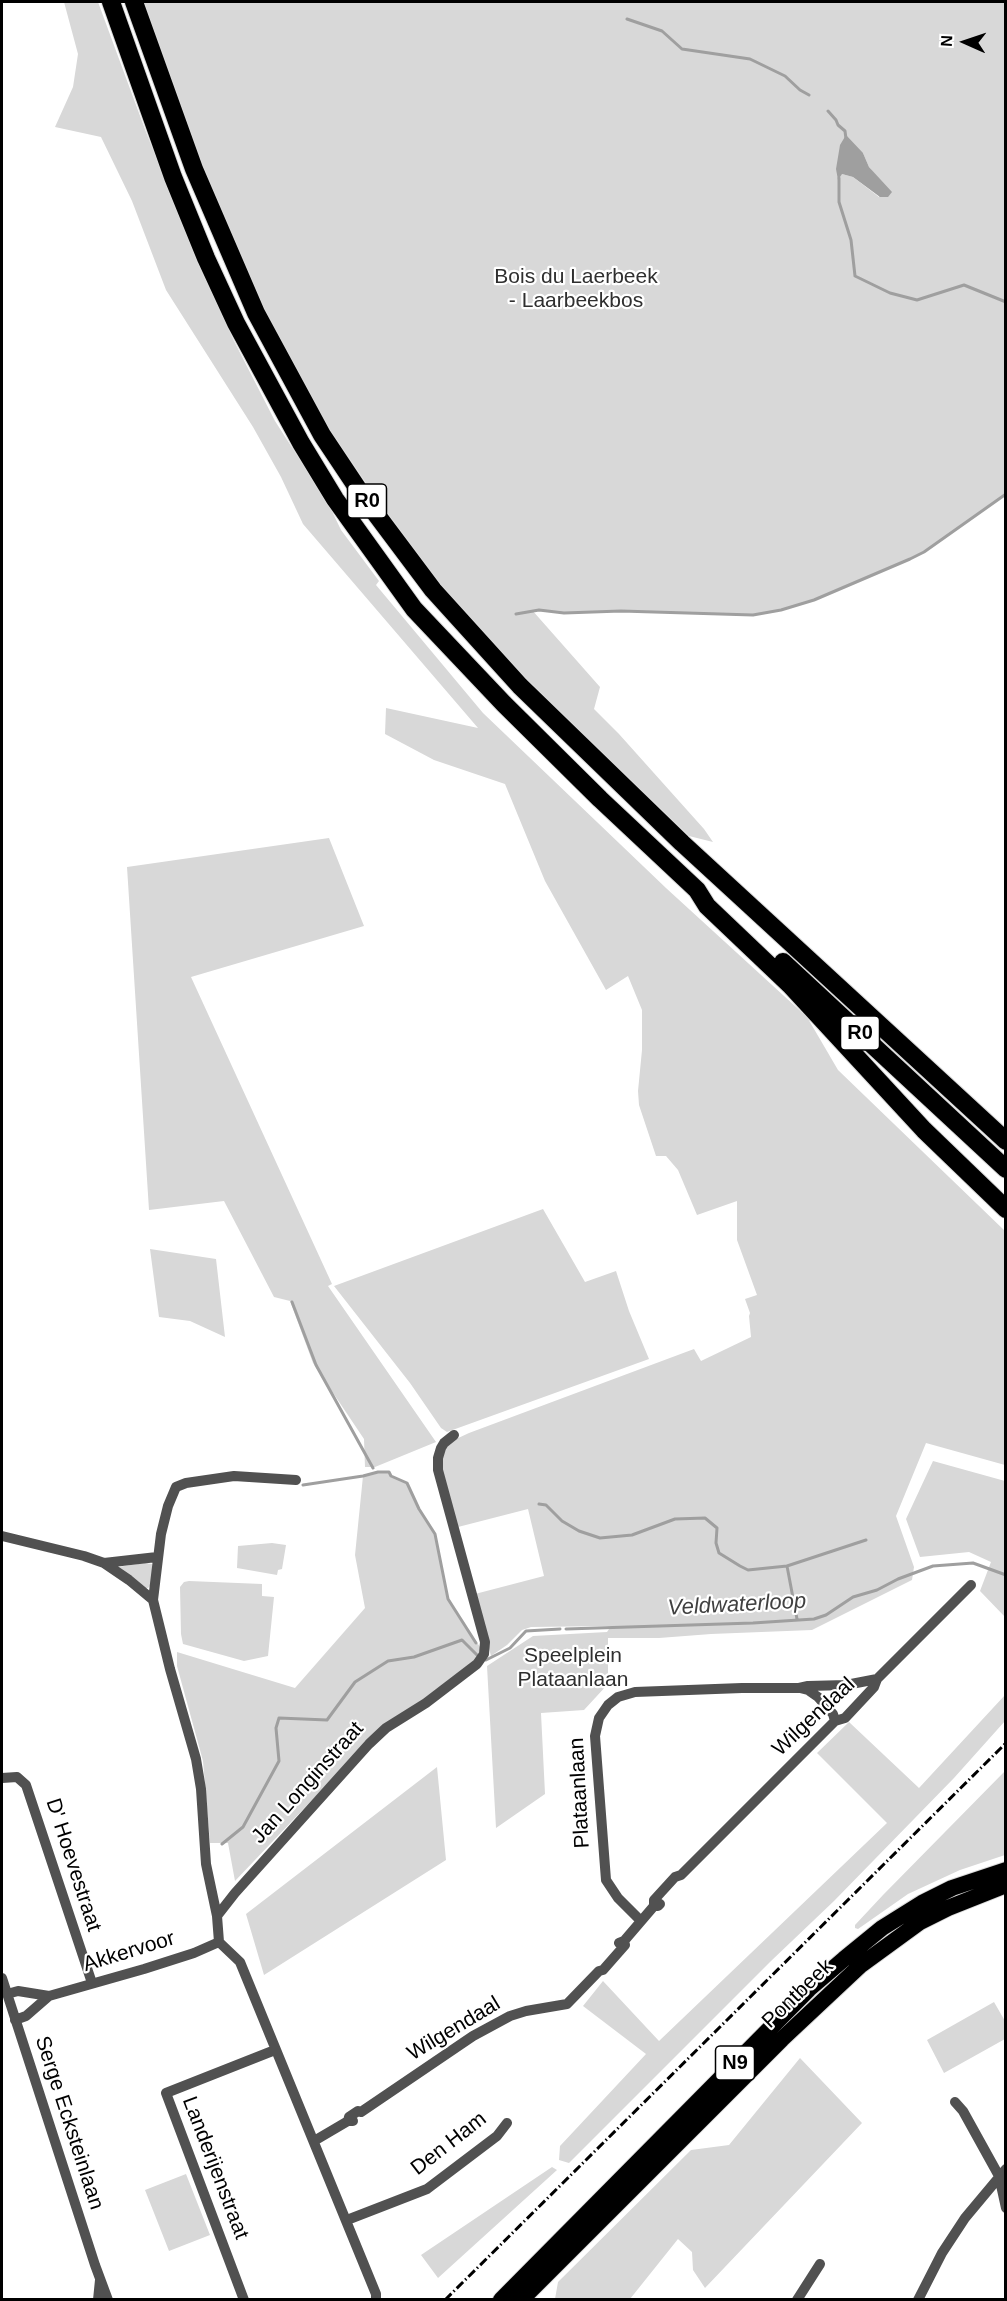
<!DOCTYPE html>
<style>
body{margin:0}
#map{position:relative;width:1007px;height:2301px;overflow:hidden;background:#fff;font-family:Helvetica,sans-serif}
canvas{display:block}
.frame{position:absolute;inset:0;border:3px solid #000;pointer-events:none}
.north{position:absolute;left:935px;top:12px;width:60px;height:60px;-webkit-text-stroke:4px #fff;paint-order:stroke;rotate:273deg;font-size:16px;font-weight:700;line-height:24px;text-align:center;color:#000}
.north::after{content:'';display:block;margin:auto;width:21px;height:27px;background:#000;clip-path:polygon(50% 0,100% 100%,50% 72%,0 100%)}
</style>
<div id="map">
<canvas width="1007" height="2301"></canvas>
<div class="frame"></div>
<div class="north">N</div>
</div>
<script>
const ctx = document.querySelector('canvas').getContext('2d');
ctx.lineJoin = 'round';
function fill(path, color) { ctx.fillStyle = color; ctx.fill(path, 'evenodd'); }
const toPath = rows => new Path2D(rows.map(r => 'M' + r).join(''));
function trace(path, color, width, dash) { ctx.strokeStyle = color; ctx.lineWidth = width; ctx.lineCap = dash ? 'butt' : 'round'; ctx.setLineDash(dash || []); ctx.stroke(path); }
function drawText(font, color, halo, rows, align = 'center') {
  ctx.font = font + ' Helvetica,sans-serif'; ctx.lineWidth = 4.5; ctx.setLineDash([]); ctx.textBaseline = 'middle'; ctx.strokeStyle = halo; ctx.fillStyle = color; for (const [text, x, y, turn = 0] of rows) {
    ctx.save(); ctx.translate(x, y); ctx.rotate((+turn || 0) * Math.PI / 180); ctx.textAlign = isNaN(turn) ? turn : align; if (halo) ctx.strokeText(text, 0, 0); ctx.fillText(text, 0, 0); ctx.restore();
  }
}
fill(toPath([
 [64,2,98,2,146,132,198,263,234,341,275,421,329,505,341,530,379,581,376,585,483,713,666,888,807,1017,838,1070,1005,1231,1005,1465,926,1443,896,1516,914,1567,912,1580,812,1630,711,1634,659,1638,608,1638,608,1684,584,1710,541,1713,545,1794,496,1828,487,1666,533,1636,607,1632,611,1626,531,1627,522,1630,507,1645,491,1656,475,1594,544,1576,528,1509,458,1527,443,1478,442,1458,447,1446,454,1440,469,1433,694,1349,701,1361,751,1337,749,1316,750,1313,745,1299,757,1295,737,1240,737,1201,697,1215,678,1170,666,1156,656,1156,639,1105,638,1091,642,1050,642,1010,628,976,606,990,545,881,505,784,434,760,385,734,386,708,478,728,303,524,281,477,253,427,166,290,132,201,101,137,55,127,73,87,78,54],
 [144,2,1005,2,1005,494,924,552,910,559,814,600,781,610,753,615,621,611,564,613,532,610,600,687,594,709,619,734,704,829,713,842,689,836,526,679,440,584,372,492,330,430,264,309,203,166],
 [863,153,869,167,882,183,879,197,853,177,842,174],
 [329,838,364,926,191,977,332,1284,328,1286,436,1442,375,1467,365,1467,364,1439,313,1363,290,1301,274,1297,224,1201,149,1210,127,867],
 [543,1209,585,1282,616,1271,629,1311,649,1359,447,1432,441,1428,410,1383,334,1286],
 [150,1249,216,1259,225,1337,190,1321,159,1317],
 [933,1461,1005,1481,1005,1617,980,1591,991,1562,969,1552,920,1557,906,1519],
 [378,1472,389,1472,391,1476,407,1483,419,1509,435,1534,448,1599,482,1650,481,1656,331,1780,235,1881,228,1843,210,1843,203,1761,177,1666,177,1652,295,1688,365,1608,355,1555,363,1476],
 [272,1543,286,1545,282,1569,278,1570,277,1575,237,1568,238,1546],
 [145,1563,152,1564,153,1568,151,1585,148,1588,145,1588,118,1567],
 [189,1581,262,1584,262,1596,274,1597,268,1656,244,1661,183,1644,181,1634,180,1587,184,1582],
 [1005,1695,1005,1721,954,1778,834,1901,771,1961,569,2163,559,2160,560,2146,646,2054,583,2006,603,1981,659,2041,887,1823,817,1753,849,1722,919,1788],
 [437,1767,446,1860,264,1975,246,1914],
 [1005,1771,1005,1855,960,1870,908,1894,858,1929,855,1928,855,1925,883,1895],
 [994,2002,1005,2021,1005,2039,944,2073,927,2040],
 [800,2058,862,2123,705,2288,693,2270,692,2252,678,2239,630,2299,555,2299,558,2282,691,2150,729,2145],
 [552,2167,557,2170,438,2278,421,2255],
 [186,2174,210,2235,169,2251,145,2190]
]), '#d8d8d8');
fill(toPath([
 [846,135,863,153,869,167,892,192,888,197,880,197,853,177,842,174,838,180,836,169,840,145]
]), '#9f9f9f');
trace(toPath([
 [627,19,662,31,682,49,750,59,785,76,800,90,809,95],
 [828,111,836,120,838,125,845,131,846,139],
 [839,178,839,202,851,240,855,276,890,293,917,300,964,285,1006,302],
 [516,614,539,610,564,613,621,611,753,615,781,610,814,600,910,559,924,552,1006,494],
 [292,1302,316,1365,373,1468],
 [303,1485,363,1476,378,1472,389,1472,391,1476,407,1483,419,1509,435,1534,448,1599,476,1643],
 [539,1504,546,1505,562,1521,579,1531,600,1538,632,1535,675,1519,705,1518,717,1528,716,1543,719,1553,740,1566,748,1570,787,1566,797,1619],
 [787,1566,866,1540],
 [566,1629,753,1623,814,1619,826,1615,853,1597,877,1590,898,1579,933,1566,973,1563,1006,1575],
 [486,1660,510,1648,526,1631,560,1629],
 [222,1844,243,1827,279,1761,276,1728,279,1718,327,1720,355,1682,388,1661,414,1657,462,1640,477,1655]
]), '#9f9f9f', 3);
const trunk = toPath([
 [501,2300,809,1989,844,1959,882,1928,922,1903,952,1888,1006,1870],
 [521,2300,782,2039,861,1965,920,1922,948,1908,1006,1885]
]);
const motorway = toPath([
 [111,2,173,177,206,258,236,323,301,443,335,499,414,609,504,704,600,799,697,890,707,906,790,985,924,1130,1006,1209],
 [134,2,194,169,256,313,322,435,364,498,433,590,520,686,682,843,1006,1141],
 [783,962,1006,1169]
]);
trace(trunk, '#dbdbdb', 18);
trace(motorway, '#dbdbdb', 20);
trace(toPath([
 [296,1480,234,1476,186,1483,176,1487,168,1506,161,1534,153,1600,170,1669,196,1759,201,1789,206,1864,217,1916,219,1942,240,1962,376,2294,376,2300],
 [2,1536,84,1556,104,1563,129,1580,153,1600],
 [104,1563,157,1557],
 [800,1688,808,1690,818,1697,833,1714,835,1721],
 [2,1778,17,1777,26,1785,92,1983],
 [654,1906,654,1900,675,1877,681,1875,835,1721,845,1718,874,1687,877,1679,971,1585],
 [217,1916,235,1893,369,1744,386,1728,426,1703,477,1664,484,1654,485,1642,438,1470,438,1458,441,1448,444,1443,454,1435],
 [641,1921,618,1898,606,1880,595,1736,599,1718,608,1705,618,1697,635,1692,742,1688,799,1688,808,1686,846,1685,877,1679],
 [619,1943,624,1941,654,1906,658,1906,660,1904],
 [2,1978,95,2265,108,2300],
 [7,1994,18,1991,49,1996],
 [15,2020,26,2016,49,1996,144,1969,194,1953,219,1942],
 [955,2102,963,2111,999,2176,1006,2208],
 [348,2121,349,2117,358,2111,361,2112,473,2036,510,2016,526,2011,567,2004,599,1971,603,1970,625,1945,624,1941],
 [314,2141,348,2121,353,2121],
 [347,2220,427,2189,497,2136,507,2123],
 [98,2300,100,2280],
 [244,2300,166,2093,275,2050],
 [797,2300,820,2264],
 [918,2300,942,2253,965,2218,1006,2169]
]), '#515151', 10);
trace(trunk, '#000', 16);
trace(motorway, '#000', 18);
trace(toPath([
 [445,2300,1006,1743]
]), '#000', 3, [9, 3, 1.5, 3]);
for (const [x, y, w] of [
 [367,501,39],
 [860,1033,39],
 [735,2063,39]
]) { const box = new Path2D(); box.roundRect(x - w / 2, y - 17, w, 34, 4.5); ctx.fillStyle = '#fff'; ctx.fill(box); trace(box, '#000', 1.5); }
drawText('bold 20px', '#000', null, [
 ["R0",367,501],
 ["R0",860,1033],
 ["N9",735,2063]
]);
drawText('21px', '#2f2f2f', '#fff', [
 ["Bois du Laerbeek",576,277],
 ["- Laarbeekbos",576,301],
 ["Speelplein",573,1656],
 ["Plataanlaan",573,1680]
]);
drawText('21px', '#000', '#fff', [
 ["Wilgendaal",814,1717,-43],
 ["Jan Longinstraat",308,1783,-48],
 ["Plataanlaan",580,1793,-93],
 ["D' Hoevestraat",73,1865,72],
 ["Akkervoor",129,1952,-17],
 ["Pontbeek",798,1994,-44],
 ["Wilgendaal",454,2029,-31],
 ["Serge Ecksteinlaan",69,2123,72],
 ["Den Ham",449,2144,-38],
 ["Landerijenstraat",215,2168,69]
]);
drawText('italic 22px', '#404040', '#fff', [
 ["Veldwaterloop",737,1605,-3]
]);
</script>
